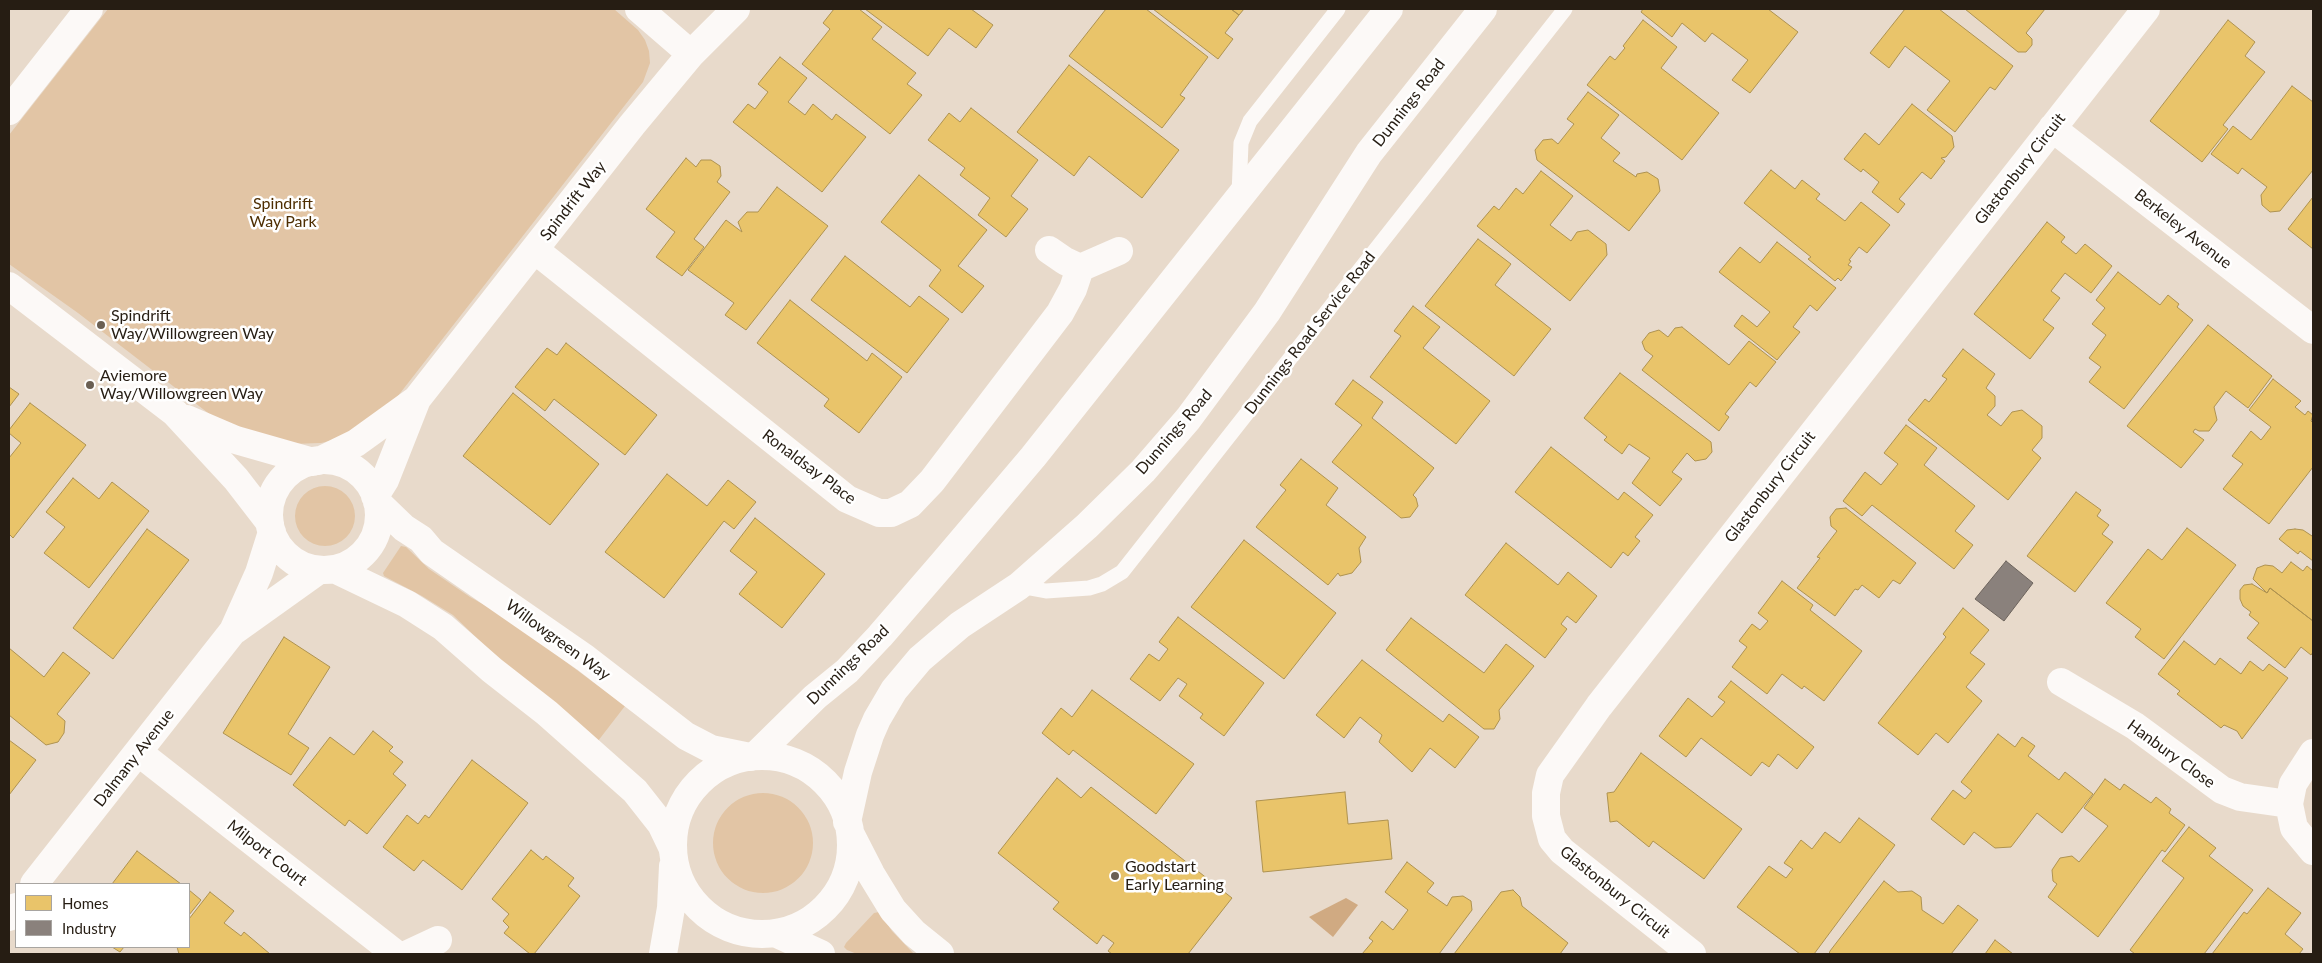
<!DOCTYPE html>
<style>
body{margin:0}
#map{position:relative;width:2322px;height:963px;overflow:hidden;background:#e8dacb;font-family:Lato,sans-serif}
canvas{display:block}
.frame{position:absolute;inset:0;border:10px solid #261d13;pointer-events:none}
.legend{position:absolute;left:15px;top:883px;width:175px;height:65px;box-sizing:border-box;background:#fff;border:1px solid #a8a5a1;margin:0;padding:6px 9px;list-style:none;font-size:15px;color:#261d13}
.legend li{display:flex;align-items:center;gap:10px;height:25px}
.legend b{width:25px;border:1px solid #a8a5a1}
</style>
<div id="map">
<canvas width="2322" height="963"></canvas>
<div class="frame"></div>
<ul class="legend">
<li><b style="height:14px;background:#e9c46a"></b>Homes</li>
<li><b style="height:14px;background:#8a817c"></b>Industry</li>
</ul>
</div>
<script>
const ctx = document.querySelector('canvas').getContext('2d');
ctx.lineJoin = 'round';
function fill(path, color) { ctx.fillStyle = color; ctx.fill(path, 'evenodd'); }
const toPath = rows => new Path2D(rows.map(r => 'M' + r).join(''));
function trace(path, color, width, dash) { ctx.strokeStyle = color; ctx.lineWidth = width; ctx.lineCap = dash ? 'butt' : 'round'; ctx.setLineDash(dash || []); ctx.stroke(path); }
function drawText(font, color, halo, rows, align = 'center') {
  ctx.font = font + ' Lato,sans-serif'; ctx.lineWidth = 5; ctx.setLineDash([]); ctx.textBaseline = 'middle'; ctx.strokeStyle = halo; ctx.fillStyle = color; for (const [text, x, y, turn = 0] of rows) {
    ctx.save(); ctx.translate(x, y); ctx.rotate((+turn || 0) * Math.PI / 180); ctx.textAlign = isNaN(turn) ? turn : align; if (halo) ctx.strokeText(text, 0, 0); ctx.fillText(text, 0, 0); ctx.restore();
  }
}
fill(toPath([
 [108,9,614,9,638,30,645,40,649,51,650,63,643,82,394,401,338,439,321,443,291,444,275,441,212,416,78,313,9,264,9,135],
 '295 516a30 30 0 1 1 60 0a30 30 0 1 1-60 0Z',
 [401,546,406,547,429,569,470,597,506,617,625,706,598,741,521,681,453,615,422,596,384,576,383,573],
 '713 843a50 50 0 1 1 100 0a50 50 0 1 1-100 0Z',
 [879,912,892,931,914,954,857,954,847,950,844,947,846,943,874,913]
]), '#e2c5a5');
fill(toPath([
 [1346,898,1358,905,1333,937,1309,917]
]), '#d0aa82');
const homes = toPath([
 [834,9,859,9,882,27,872,39,916,73,907,84,922,95,890,134,802,64,830,29,823,23,834,9],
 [865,9,971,9,993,25,976,48,949,28,928,56,865,9],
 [1106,9,1146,9,1208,57,1180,95,1185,98,1162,128,1069,56,1106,9],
 [1153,9,1231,9,1239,15,1225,33,1233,39,1218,59,1153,9],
 [1231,9,1244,9,1239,15,1231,9],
 [1643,9,1768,9,1798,32,1750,93,1732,80,1748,60,1712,33,1705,42,1682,23,1672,37,1641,12,1643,9],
 [1905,9,1939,9,2013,66,1995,90,1990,87,1955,132,1927,110,1950,81,1905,46,1889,68,1870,53,1905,9],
 [1965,9,2045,9,2026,33,2032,39,2032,45,2026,52,2018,52,1965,9],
 [1643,20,1677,47,1661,68,1719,113,1682,160,1587,85,1610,56,1615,60,1625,48,1623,46,1643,20],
 [2228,20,2255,42,2245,56,2265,72,2223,125,2228,129,2202,162,2150,121,2228,20],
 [780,57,807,78,788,102,805,115,813,104,832,120,836,114,866,137,822,192,733,122,748,104,755,109,768,92,758,84,780,57],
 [1069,65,1179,150,1142,198,1089,156,1074,176,1017,132,1069,65],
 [2292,86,2313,102,2313,170,2280,211,2270,212,2262,205,2261,195,2267,187,2242,168,2238,174,2211,154,2233,126,2251,140,2292,86],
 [1588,92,1619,115,1601,138,1620,153,1613,161,1636,177,1637,174,1647,172,1658,179,1660,191,1629,231,1537,160,1535,150,1543,140,1552,139,1558,144,1574,124,1567,119,1588,92],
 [1912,104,1952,136,1954,147,1946,157,1941,158,1945,161,1931,179,1922,172,1899,199,1905,204,1898,213,1872,192,1879,182,1863,169,1861,172,1844,159,1865,133,1879,145,1912,104],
 [971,108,1038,160,1011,196,1028,209,1006,237,978,215,990,198,960,175,965,168,928,140,949,113,960,122,971,108],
 [686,158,696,167,701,160,711,160,720,166,721,176,717,182,730,192,694,239,704,247,682,276,656,257,675,232,646,209,686,158],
 [1771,170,1795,189,1802,180,1820,194,1816,199,1845,221,1861,202,1890,225,1867,253,1859,247,1849,260,1851,261,1848,265,1852,267,1841,281,1838,278,1835,281,1808,259,1811,257,1744,203,1771,170],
 [1541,171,1573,196,1550,225,1571,241,1577,232,1588,230,1606,244,1607,255,1570,301,1477,226,1494,206,1499,210,1516,188,1523,194,1541,171],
 [919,175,987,230,958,266,984,286,962,313,929,286,941,270,881,222,919,175],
 [777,187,828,226,746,330,725,315,734,303,688,270,726,220,742,232,738,222,747,212,758,212,777,187],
 [2313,197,2313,249,2288,229,2313,197],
 [2047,222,2065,237,2061,242,2076,254,2085,244,2112,266,2091,293,2065,273,2051,291,2060,298,2043,320,2054,328,2030,359,1974,314,2047,222],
 [1478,239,1511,264,1495,285,1551,329,1514,376,1425,306,1478,239],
 [1777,242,1836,288,1817,311,1810,305,1793,327,1800,332,1777,360,1734,326,1742,315,1757,327,1770,312,1719,272,1740,247,1760,263,1777,242],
 [845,256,910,307,919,296,949,319,907,373,811,300,845,256],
 [2118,272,2160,305,2168,295,2179,304,2177,307,2193,320,2124,409,2089,382,2101,367,2089,358,2106,335,2092,324,2105,308,2096,300,2118,272],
 [790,300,867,361,872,353,902,377,859,433,824,406,829,399,757,343,790,300],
 [1413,306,1440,327,1423,348,1490,401,1456,444,1370,377,1401,336,1394,331,1413,306],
 [2208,325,2272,376,2248,408,2226,391,2214,407,2217,420,2209,431,2199,431,2195,429,2193,432,2204,440,2181,468,2127,426,2208,325],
 [1682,327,1729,365,1749,341,1776,362,1756,387,1750,382,1725,414,1729,417,1719,431,1642,370,1653,356,1645,350,1642,342,1649,333,1659,330,1668,337,1675,328,1682,327],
 [566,343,657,415,625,455,554,399,545,411,515,387,547,348,557,355,566,343],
 [1963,349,1995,374,1986,388,1995,396,1995,406,1987,415,2001,426,2012,412,2022,410,2042,426,2042,438,2032,450,2041,458,2008,500,1908,420,1925,399,1929,402,1947,379,1942,376,1963,349],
 [1620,373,1711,442,1712,452,1706,459,1695,461,1687,453,1672,472,1682,479,1660,506,1632,483,1650,458,1629,444,1622,454,1604,440,1607,437,1584,418,1620,373],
 [2273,379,2301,401,2295,407,2305,415,2308,411,2313,415,2311,421,2313,423,2313,467,2269,524,2223,489,2243,464,2232,456,2251,431,2261,440,2271,427,2249,410,2273,379],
 [1353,380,1383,402,1372,418,1434,468,1413,495,1416,498,1418,506,1410,517,1401,518,1332,462,1362,425,1335,404,1353,380],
 [9,387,19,394,9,407,9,387],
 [513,393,599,464,550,525,463,456,513,393],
 [30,403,86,445,13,538,9,534,9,458,21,443,9,433,9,430,30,403],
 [1906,425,1937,448,1924,465,1975,506,1955,531,1973,545,1954,569,1872,505,1862,516,1843,501,1865,472,1881,485,1898,464,1884,453,1906,425],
 [1551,447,1618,500,1624,492,1653,515,1635,537,1640,541,1628,556,1623,552,1611,568,1515,492,1551,447],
 [1301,459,1338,488,1326,505,1366,537,1359,548,1361,562,1352,573,1340,576,1338,573,1328,585,1256,527,1286,490,1280,485,1301,459],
 [667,474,707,506,728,480,756,502,734,529,724,521,664,598,605,552,667,474],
 [73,478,99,499,112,482,149,511,89,588,44,553,65,527,46,512,73,478],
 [2076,492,2101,510,2097,516,2109,525,2102,534,2113,542,2075,592,2027,556,2076,492],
 [1846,508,1916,563,1900,584,1893,580,1879,598,1862,585,1858,590,1855,589,1835,616,1797,588,1820,558,1817,557,1837,531,1831,526,1830,517,1836,509,1846,508],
 [755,518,825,574,782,628,739,594,757,572,730,551,755,518],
 [2187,528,2236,565,2164,659,2135,637,2141,629,2106,603,2148,549,2162,560,2187,528],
 [147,529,189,560,113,659,73,628,147,529],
 [2295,529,2303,530,2312,536,2313,535,2313,561,2300,551,2298,554,2279,539,2287,530,2295,529],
 [1244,540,1336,613,1284,679,1191,607,1244,540],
 [1506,543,1558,585,1568,572,1597,596,1576,623,1567,616,1561,624,1567,629,1545,658,1465,595,1506,543],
 [2291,562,2303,571,2307,566,2313,571,2313,621,2270,588,2267,593,2253,579,2257,568,2265,565,2273,566,2282,573,2291,562],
 [1782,581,1813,605,1810,610,1862,651,1824,701,1804,686,1802,689,1782,674,1767,694,1732,667,1747,647,1739,641,1752,624,1760,630,1768,621,1758,613,1782,581],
 [2252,584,2267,593,2270,588,2313,621,2313,652,2311,655,2301,647,2285,668,2247,638,2259,623,2249,615,2251,612,2243,606,2240,599,2240,590,2244,585,2252,584],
 [1963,608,1989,630,1970,653,1985,664,1966,687,1982,701,1948,743,1936,733,1918,755,1878,723,1946,637,1943,634,1963,608],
 [1178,617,1264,683,1224,736,1200,718,1203,714,1179,696,1187,684,1178,678,1160,701,1130,679,1149,654,1159,661,1168,649,1159,642,1178,617],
 [1411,618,1484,673,1506,644,1534,666,1499,710,1500,719,1494,729,1484,729,1386,650,1411,618],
 [284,637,330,667,288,734,309,748,291,775,223,733,284,637],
 [2184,641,2215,665,2220,658,2241,674,2250,661,2263,671,2269,664,2288,678,2242,739,2237,731,2224,725,2221,728,2177,694,2180,691,2158,674,2184,641],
 [9,648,44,677,63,652,90,673,57,714,65,721,64,733,58,742,46,745,9,715,9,648],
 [1362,660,1443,722,1449,714,1479,737,1455,768,1430,748,1412,772,1379,742,1382,735,1360,717,1344,738,1316,715,1362,660],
 [1731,681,1814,747,1797,769,1778,754,1769,767,1762,762,1751,776,1701,738,1686,757,1659,736,1688,698,1712,717,1725,702,1718,697,1731,681],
 [1092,690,1194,764,1156,814,1073,750,1069,755,1042,733,1061,708,1072,717,1092,690],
 [373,731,393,747,389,751,403,762,393,774,406,785,367,834,349,820,345,826,293,785,330,737,354,755,373,731],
 [1998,734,2015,747,2022,737,2035,746,2028,756,2059,780,2065,772,2093,794,2062,833,2037,813,2011,847,1995,848,1974,832,1964,845,1931,819,1953,790,1965,799,1972,791,1961,782,1998,734],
 [9,740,36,760,9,795,9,740],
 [1641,753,1742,829,1704,879,1653,841,1649,847,1617,821,1610,822,1607,793,1614,792,1641,753],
 [472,760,528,803,462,890,423,860,414,871,383,847,407,815,418,824,425,815,429,818,472,760],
 [1057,778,1081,798,1091,787,1232,898,1188,954,1112,954,1108,951,1114,943,1103,935,1097,944,1053,909,1059,902,998,853,1057,778],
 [2105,779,2120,790,2124,784,2151,803,2156,797,2171,809,2169,813,2185,825,2165,852,2162,850,2098,937,2048,897,2057,884,2053,881,2052,870,2060,858,2072,856,2079,862,2108,826,2084,808,2105,779],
 [1345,792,1348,824,1388,820,1392,859,1263,872,1256,801,1345,792],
 [1859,818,1895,845,1814,954,1800,954,1737,907,1769,866,1786,878,1793,869,1784,863,1801,840,1812,849,1825,832,1840,843,1859,818],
 [2189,827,2216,848,2209,856,2253,890,2204,954,2135,954,2130,950,2184,878,2162,861,2189,827],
 [531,850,543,860,546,856,574,878,568,886,580,896,534,954,530,954,504,933,509,927,503,921,509,914,492,899,531,850],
 [137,851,181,884,112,884,137,851],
 [1407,862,1434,883,1427,892,1447,906,1452,897,1463,896,1471,901,1472,910,1439,954,1362,954,1373,941,1369,938,1382,921,1393,930,1408,910,1385,892,1407,862],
 [1884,881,1898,892,1912,891,1921,897,1922,910,1943,924,1958,905,1978,920,1951,954,1829,954,1830,951,1884,881],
 [2268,888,2301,913,2285,934,2303,949,2299,954,2212,954,2244,912,2247,914,2268,888],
 [189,890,201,900,189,915,189,890],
 [1513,890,1520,897,1522,906,1568,943,1560,954,1454,954,1501,892,1513,890],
 [210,892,234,911,224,923,241,936,244,932,270,954,179,954,177,947,189,947,189,919,210,892],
 [1995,940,2013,954,1985,954,1995,940],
 [112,947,124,947,120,952,112,947]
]);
fill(homes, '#e9c46a');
trace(homes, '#ae9250', 1);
const industry = toPath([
 [2006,561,2033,583,2004,621,1975,599,2006,561]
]);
fill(industry, '#8a817c');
trace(industry, '#6c635c', 1);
trace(toPath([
 [1239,195,1241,143,1250,121,1338,9],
 [1019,586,1046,591,1089,588,1102,584,1122,572,1565,9]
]), '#fcf9f7', 15);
trace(toPath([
 [639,9,691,54],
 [9,111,89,9],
 [2052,128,2313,330],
 [535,250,847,499,879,513,891,513,910,504,932,481,1060,313,1073,289,1080,268],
 [1049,250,1065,261,1080,268,1119,251],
 [9,286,175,413,236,479,270,523],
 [187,419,236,440,313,462],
 '269 515a55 55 0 1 1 110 0a55 55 0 1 1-110 0Z',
 [319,461,356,443,417,399,632,125,691,54,736,9],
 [375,496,385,480,417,399],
 [377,502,404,528,421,539,432,552,585,658,686,736,711,749,750,757],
 [334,569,407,604,443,627,492,670,547,713,635,791,661,824,673,849],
 [235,630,319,570],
 [2061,682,2135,726,2222,790,2240,797,2289,804],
 [138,752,396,954],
 [2313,753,2293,784,2289,804,2294,828,2313,851],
 [34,884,233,631,259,573,272,532],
 [9,917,16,907],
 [408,954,438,940],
 [1692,954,1562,851,1552,839,1546,816,1546,793,1550,775,1599,706,2146,9]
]), '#fcf9f7', 28);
trace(toPath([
 [755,756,815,697,847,671,880,636,944,562,1033,457,1389,9],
 '673 845a89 89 0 1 1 178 0a89 89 0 1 1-178 0Z',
 [847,822,858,772,870,735,877,719,894,690,920,659,960,625,1019,586,1087,526,1143,471,1188,419,1267,312,1369,153,1483,9],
 [851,835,871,874,893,910,914,933,940,954],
 [775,933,821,954],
 [663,954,671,908,673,866]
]), '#fcf9f7', 28);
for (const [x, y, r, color] of [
 [101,325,5,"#6a5f53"],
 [90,385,5,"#6a5f53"],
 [1115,876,5,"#6a5f53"]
]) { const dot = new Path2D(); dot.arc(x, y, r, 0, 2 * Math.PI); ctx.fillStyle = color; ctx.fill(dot); trace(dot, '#fff', 2); }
drawText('16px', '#261d13', '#fff', [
 ["Dunnings Road",1409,103,-52],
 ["Glastonbury Circuit",2020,169,-52],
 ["Spindrift Way",573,201,-52],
 ["Berkeley Avenue",2183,229,38],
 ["Dunnings Road Service Road",1310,333,-52],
 ["Dunnings Road",1174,432,-49],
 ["Ronaldsay Place",809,467,37],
 ["Glastonbury Circuit",1770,487,-52],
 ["Willowgreen Way",558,640,36],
 ["Dunnings Road",848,665,-44],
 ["Hanbury Close",2171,754,36],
 ["Dalmany Avenue",134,758,-52],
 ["Milport Court",267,853,38],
 ["Glastonbury Circuit",1615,892,39]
]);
drawText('16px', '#4e2e02', '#fff', [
 ["Spindrift",283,204],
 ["Way Park",283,222]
]);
drawText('16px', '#261d13', '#fff', [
 ["Spindrift",111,316],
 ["Way/Willowgreen Way",111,334],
 ["Aviemore",100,376],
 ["Way/Willowgreen Way",100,394],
 ["Goodstart",1125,867],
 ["Early Learning",1125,885]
], 'left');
</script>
